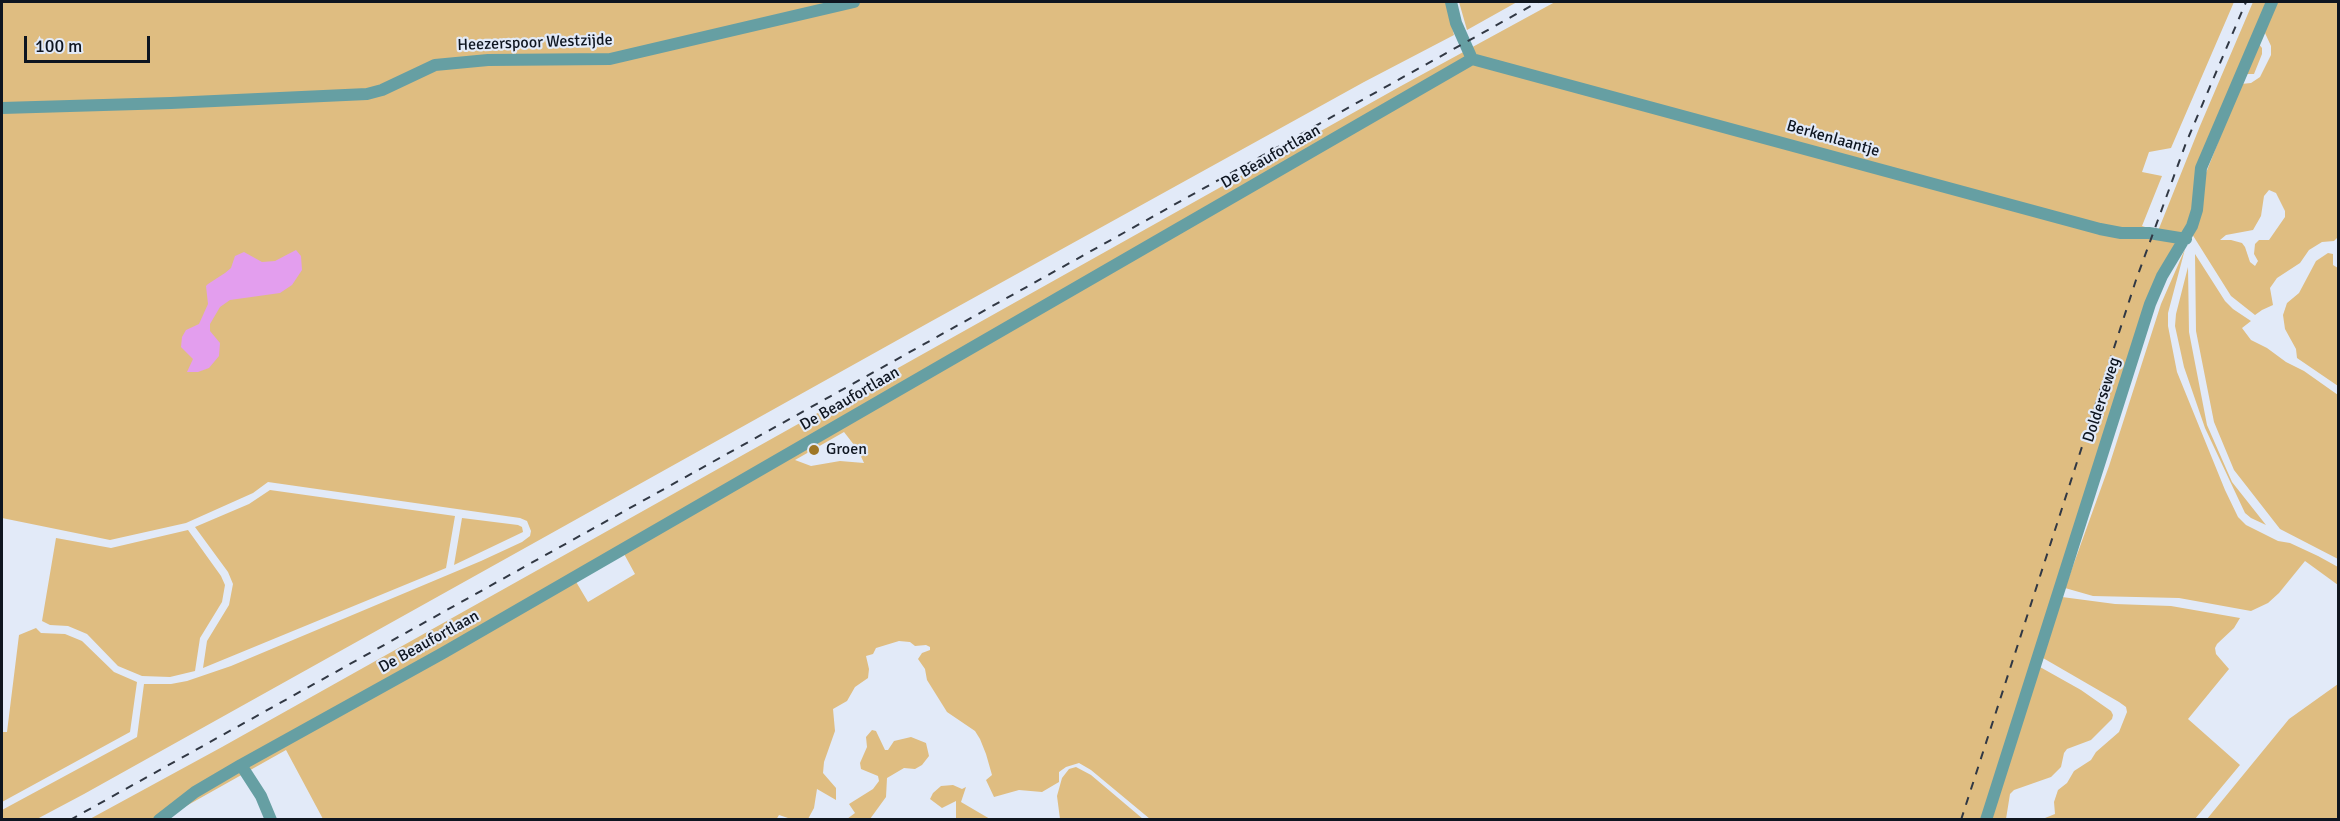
<!DOCTYPE html>
<style>
body{margin:0}
#map{position:relative;width:2340px;height:821px;overflow:hidden;background:#e2eaf8;font-family:Signika,sans-serif}
canvas{display:block}
.frame{position:absolute;inset:0;border:3px solid #0e1520;pointer-events:none}
.scale{position:absolute;left:24px;top:36px;width:126px;height:27px;box-sizing:border-box;border:3px solid #0e1520;border-top:0;padding-left:8px;font-size:18px;line-height:21px;white-space:nowrap;color:#0e1520;-webkit-text-stroke:4px #e2eaf8;paint-order:stroke}
</style>
<div id="map">
<canvas width="2340" height="821"></canvas>
<div class="frame"></div>
<div class="scale">100 m</div>
</div>
<script>
const ctx = document.querySelector('canvas').getContext('2d');
ctx.lineJoin = 'round';
function fill(path, color) { ctx.fillStyle = color; ctx.fill(path, 'evenodd'); }
const toPath = rows => new Path2D(rows.map(r => 'M' + r).join(''));
function trace(path, color, width, dash) { ctx.strokeStyle = color; ctx.lineWidth = width; ctx.lineCap = dash ? 'butt' : 'round'; ctx.setLineDash(dash || []); ctx.stroke(path); }
function drawText(font, color, halo, rows, align = 'center') {
  ctx.font = font + ' Signika,sans-serif'; ctx.lineWidth = 4.5; ctx.setLineDash([]); ctx.textBaseline = 'middle'; ctx.strokeStyle = halo; ctx.fillStyle = color; for (const [text, x, y, turn = 0] of rows) {
    ctx.save(); ctx.translate(x, y); ctx.rotate((+turn || 0) * Math.PI / 180); ctx.textAlign = isNaN(turn) ? turn : align; if (halo) ctx.strokeText(text, 0, 0); ctx.fillText(text, 0, 0); ctx.restore();
  }
}
fill(toPath([
 [2,2,1446,2,1454,35,1364,82,930,322,84,794,37,819,2,819,2,810,137,737,144,684,171,684,187,681,231,666,481,561,522,542,530,536,531,531,527,521,520,518,268,482,253,493,186,523,110,540,2,518],
 [1459,2,1517,2,1467,30],
 [1555,2,2234,2,2171,148,2149,152,2142,172,2162,176,2142,226,2158,231,2200,126,2253,2,2270,2,2198,166,2194,210,2160,275,1981,819,1150,819,1091,770,1079,763,1066,767,1059,772,1059,782,1042,792,1019,790,994,797,986,780,992,775,986,754,980,739,975,731,947,712,927,680,925,669,918,659,922,653,930,650,930,647,926,645,915,646,910,642,899,641,876,648,873,654,866,656,869,669,868,678,855,687,847,701,833,709,835,731,824,762,823,773,836,788,836,800,817,789,814,808,808,819,791,819,779,815,776,820,323,819,286,750,163,819,88,820,222,747,1401,86],
 [844,432,858,450,864,463,840,461,811,466,795,460],
 [623,552,635,574,588,602,575,580],
 [2275,2,2338,2,2338,237,2334,241,2322,242,2309,250,2300,263,2277,278,2270,288,2273,305,2262,310,2255,315,2231,296,2192,234,2204,178,2241,84,2251,83,2260,77,2271,55,2271,46,2265,33,2266,25],
 [2269,190,2276,193,2285,211,2285,217,2269,240,2259,240,2255,244,2254,254,2258,261,2255,266,2250,262,2245,247,2242,243,2231,240,2220,240,2226,235,2253,230,2261,216,2264,196],
 [2258,43,2262,48,2262,54,2254,74,2245,74],
 [2185,249,2168,313,2168,326,2177,372,2225,490,2238,517,2246,525,2278,541,2290,543,2318,556,2338,567,2338,585,2305,561,2279,593,2268,603,2251,611,2179,598,2093,596,2065,588,2109,466,2161,304],
 [2328,253,2333,254,2333,265,2338,268,2338,386,2297,358,2296,349,2285,329,2283,315,2287,303,2299,293,2316,261],
 [2195,254,2225,301,2233,309,2251,321,2242,328,2251,340,2267,348,2286,362,2304,371,2338,395,2338,559,2280,529,2234,470,2214,422,2196,331],
 [2188,267,2189,332,2207,425,2232,482,2266,525,2251,518,2245,513,2205,428,2184,367,2175,326,2176,314],
 [270,490,455,516,446,568,203,668,207,641,229,605,233,584,228,572,195,527,249,504],
 [462,518,518,525,522,527,523,532,454,565],
 [188,530,221,576,225,585,222,602,200,638,195,671,170,677,142,676,118,666,87,634,68,626,50,625,42,621,56,538,111,548],
 [2062,597,2115,604,2171,606,2240,618,2234,628,2217,644,2215,648,2216,654,2229,669,2188,719,2240,765,2195,819,2040,820,2055,814,2054,802,2058,790,2067,783,2074,771,2091,760,2096,752,2119,732,2127,712,2126,707,2119,702,2043,658],
 [36,628,41,633,65,634,82,641,114,672,137,682,130,732,2,802,2,732,7,732,19,635],
 [2040,667,2081,690,2111,711,2113,715,2112,719,2091,740,2067,749,2064,753,2061,767,2051,777,2014,790,2010,794,2006,819,1990,820],
 [2338,684,2338,819,2207,819,2289,719],
 [872,730,876,731,885,750,888,750,894,741,911,737,926,743,929,756,922,765,915,769,904,768,887,778,886,797,870,819,847,819,855,813,849,804,873,789,879,781,878,776,861,769,860,763,867,747,866,737],
 [1076,767,1091,775,1143,819,1060,819,1057,796,1062,778,1069,769],
 [953,785,962,789,966,787,961,802,990,819,956,819,956,801,942,808,930,799,933,793,941,786]
]), '#dfbd81');
fill(toPath([
 [296,250,301,256,302,270,292,285,280,293,230,300,220,307,210,324,210,331,220,343,219,356,209,368,198,372,187,372,193,359,181,347,182,337,186,330,199,324,208,304,206,286,208,284,225,273,231,268,235,256,244,252,262,262,275,261]
]), '#e39eee');
trace(toPath([
 [1451,2,1456,23,1472,59],
 [1472,59,2100,229,2121,233,2149,233,2186,239],
 [2,108,171,103,367,94,382,90,435,65,488,60,610,59,854,2],
 [241,765,261,796,271,820],
 [159,820,195,792,241,765,443,653,1472,59],
 [1986,820,2150,304,2162,276,2192,226,2197,210,2201,168,2272,2]
]), '#669fa3', 12);
trace(toPath([
 [70,820,1538,2],
 [1961,820,2136,280,2186,143,2246,2]
]), '#313844', 2, [8, 8]);
for (const [x, y, r, color] of [
 [814,450,6,"#9f7725"]
]) { const dot = new Path2D(); dot.arc(x, y, r, 0, 2 * Math.PI); ctx.fillStyle = color; ctx.fill(dot); trace(dot, '#e2eaf8', 2); }
drawText('16px', '#0e1520', '#e2eaf8', [
 ["Heezerspoor Westzijde",535,43,-2],
 ["Berkenlaantje",1833,139,16],
 ["De Beaufortlaan",1271,157,-30],
 ["De Beaufortlaan",850,399,-30],
 ["Dolderseweg",2102,400,-72],
 ["De Beaufortlaan",429,642,-29]
]);
drawText('16px', '#0e1520', '#e2eaf8', [
 ["Groen",826,450]
], 'left');
</script>
